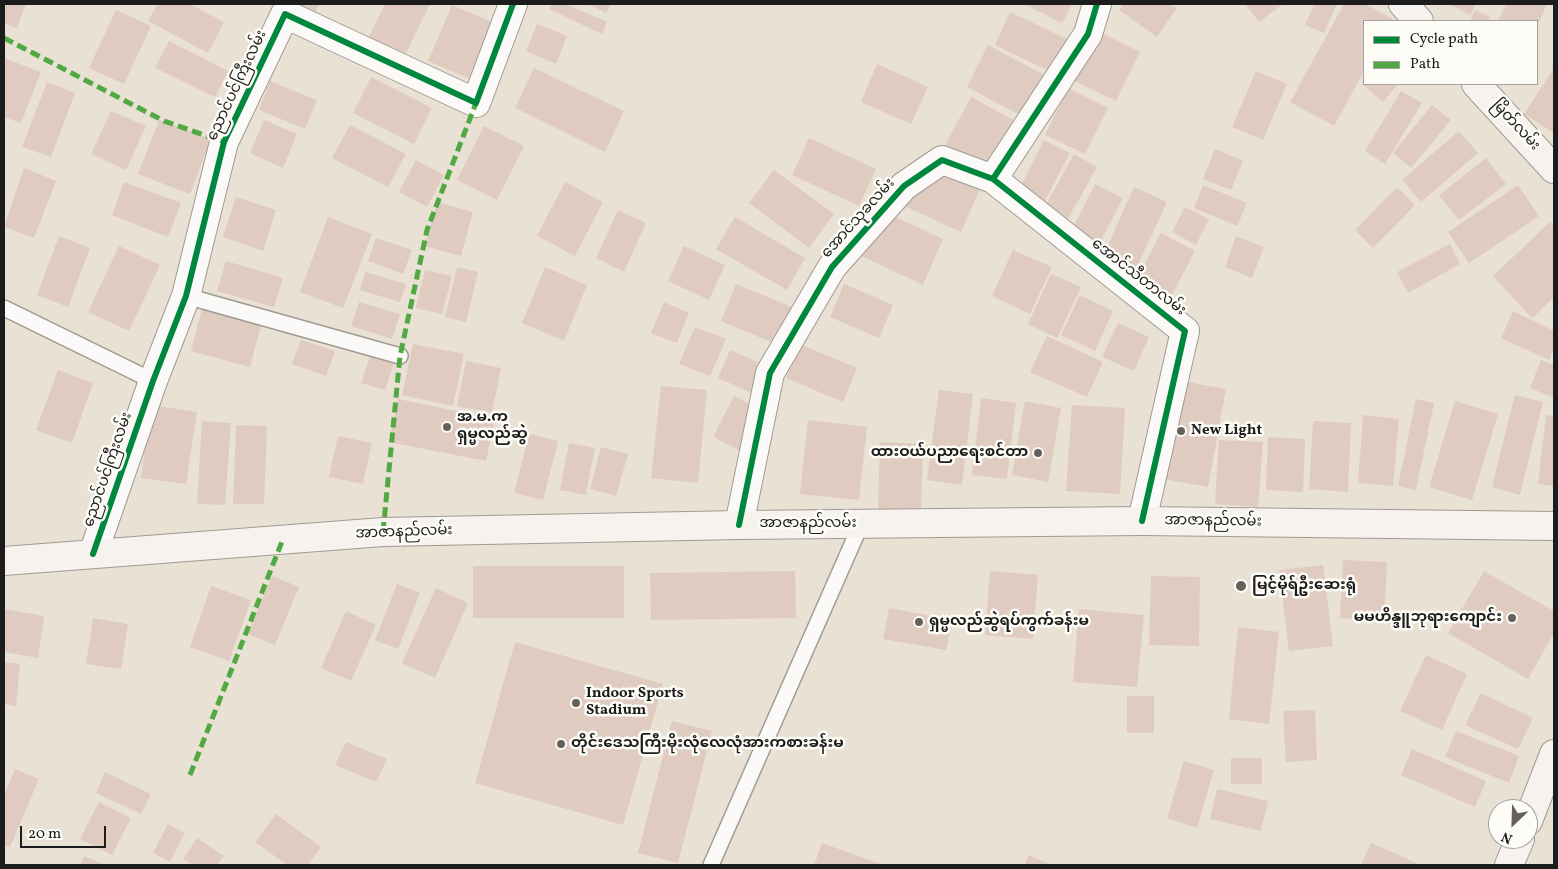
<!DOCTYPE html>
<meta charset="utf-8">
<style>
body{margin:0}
#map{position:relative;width:1558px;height:869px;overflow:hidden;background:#e9e1d3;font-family:Vollkorn,serif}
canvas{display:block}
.frame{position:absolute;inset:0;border:5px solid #1c1c1c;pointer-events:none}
.legend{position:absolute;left:1363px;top:20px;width:175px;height:65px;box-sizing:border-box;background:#fdfcf7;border:1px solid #a3a29f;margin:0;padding:6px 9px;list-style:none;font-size:15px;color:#1c1c1c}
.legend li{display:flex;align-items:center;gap:10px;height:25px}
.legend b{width:25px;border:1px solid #a3a29f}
.north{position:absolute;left:1488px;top:799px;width:50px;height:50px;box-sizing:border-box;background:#fdfcf7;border:1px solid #a3a29f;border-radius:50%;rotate:204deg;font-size:14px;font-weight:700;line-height:20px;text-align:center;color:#1c1c1c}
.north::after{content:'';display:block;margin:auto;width:18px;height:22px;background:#64615c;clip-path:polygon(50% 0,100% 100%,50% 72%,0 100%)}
.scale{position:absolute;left:20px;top:826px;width:86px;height:22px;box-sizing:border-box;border:2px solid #1c1c1c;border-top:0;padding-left:6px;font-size:15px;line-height:18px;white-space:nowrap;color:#1c1c1c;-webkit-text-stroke:4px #fdfcf7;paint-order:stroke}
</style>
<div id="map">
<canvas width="1558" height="869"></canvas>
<div class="frame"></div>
<ul class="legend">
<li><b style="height:6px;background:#00873e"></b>Cycle path</li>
<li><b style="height:6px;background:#52a943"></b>Path</li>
</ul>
<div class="north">N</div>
<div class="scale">20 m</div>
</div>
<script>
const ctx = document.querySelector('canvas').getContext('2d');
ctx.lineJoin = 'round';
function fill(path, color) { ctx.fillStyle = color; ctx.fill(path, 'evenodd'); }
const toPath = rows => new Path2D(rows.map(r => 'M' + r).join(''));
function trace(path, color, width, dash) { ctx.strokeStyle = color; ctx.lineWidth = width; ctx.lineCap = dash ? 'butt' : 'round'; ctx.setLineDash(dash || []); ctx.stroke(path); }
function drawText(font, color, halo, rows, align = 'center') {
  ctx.font = font + ' Vollkorn,"Noto Sans Myanmar",serif'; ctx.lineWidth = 5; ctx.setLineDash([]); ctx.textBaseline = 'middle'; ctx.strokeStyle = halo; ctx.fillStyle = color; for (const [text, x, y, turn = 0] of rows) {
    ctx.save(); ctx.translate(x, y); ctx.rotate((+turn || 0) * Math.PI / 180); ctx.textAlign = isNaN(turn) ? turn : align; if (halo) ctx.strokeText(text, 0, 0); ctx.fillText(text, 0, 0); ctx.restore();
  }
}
fill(toPath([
 [4,4,26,4,17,28,4,23],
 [158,4,190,4,224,22,208,53,148,21],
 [291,4,319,4,315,14],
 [385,4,430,4,403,59,367,41],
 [552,4,566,4,607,22,602,34,549,9],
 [588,4,611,4,606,13],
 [1024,4,1072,4,1062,23],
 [1123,4,1170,4,1177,8,1157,37,1119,10],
 [1245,4,1283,4,1259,22],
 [1314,4,1337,4,1324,33,1305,25],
 [1344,4,1365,4,1393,19,1392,21,1364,21,1364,71,1334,126,1290,102],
 [1449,4,1476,4,1470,15],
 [1506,4,1547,4,1537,27,1537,21,1498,21],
 [452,5,499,25,475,81,428,61],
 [116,10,151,26,124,84,89,68],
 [1475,10,1490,17,1489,21,1470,21],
 [1010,12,1067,39,1051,72,995,45],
 [537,24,567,36,556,64,526,51],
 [1094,29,1140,52,1116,101,1070,79],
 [169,41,228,71,215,97,155,68],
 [988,45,1044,75,1022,116,967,87],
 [4,58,41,72,21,123,4,117],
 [877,64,928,87,911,124,861,102],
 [534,68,624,111,605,152,515,108],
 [1554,68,1554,133,1524,114],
 [1256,71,1287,84,1263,140,1232,127],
 [371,77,432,108,414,144,353,113],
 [270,81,317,100,305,129,259,110],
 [47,82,75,93,51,157,22,147],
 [1362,84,1398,84,1383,102],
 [1068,88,1108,108,1085,154,1045,135],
 [1401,91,1422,103,1385,164,1365,151],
 [971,97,1017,122,990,169,945,145],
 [1432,105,1451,120,1411,168,1393,153],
 [111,111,146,126,126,170,91,154],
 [159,120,211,139,190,194,138,174],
 [264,120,297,134,283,168,250,153],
 [350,125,406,154,388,187,332,158],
 [484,126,524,146,497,200,457,180],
 [1459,131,1478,153,1421,202,1402,180],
 [809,138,876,169,859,206,792,175],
 [1044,140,1070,153,1041,208,1016,195],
 [1215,149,1243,161,1231,190,1203,179],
 [925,153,984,180,961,232,902,205],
 [1074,154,1097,167,1064,226,1041,214],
 [1486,158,1506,184,1459,220,1439,195],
 [416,160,444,175,427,207,399,192],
 [24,168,56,181,34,238,4,227],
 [774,170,834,214,809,248,749,203],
 [124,182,181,203,168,237,112,215],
 [565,182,603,202,575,256,537,236],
 [1095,184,1123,198,1097,248,1070,234],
 [1203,185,1247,203,1237,226,1194,208],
 [1518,185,1539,216,1469,263,1448,232],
 [1134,187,1167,202,1136,269,1104,254],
 [1397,187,1415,205,1373,248,1355,230],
 [236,197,276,210,263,251,223,237],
 [437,202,473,212,461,256,425,246],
 [1185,207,1209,219,1196,245,1172,232],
 [876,208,943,239,923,285,855,253],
 [618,210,646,223,624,272,596,258],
 [328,217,372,234,343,308,300,292],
 [735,217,805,258,787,290,716,249],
 [1550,222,1554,227,1554,297,1532,318,1493,276],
 [1161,233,1195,251,1165,308,1131,290],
 [59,236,90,248,68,307,37,295],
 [1236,236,1264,247,1252,278,1225,267],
 [376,238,412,250,403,274,368,261],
 [1450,244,1460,264,1408,293,1397,272],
 [119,246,160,265,129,331,88,312],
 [684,246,725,265,709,300,668,281],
 [1013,250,1052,267,1030,314,992,296],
 [226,261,283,278,274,307,217,291],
 [457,267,478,272,466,322,445,317],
 [545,267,587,285,564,341,522,323],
 [425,270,452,276,442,314,416,308],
 [365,272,406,284,400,302,360,290],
 [1051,274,1081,287,1057,338,1028,324],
 [736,284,794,308,778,345,721,321],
 [844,284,893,305,879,338,830,317],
 [1080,295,1113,311,1095,351,1061,335],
 [359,302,400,314,392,339,351,326],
 [664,302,689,313,677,343,651,333],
 [202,309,261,325,250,367,191,351],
 [1513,311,1554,331,1554,348,1549,360,1501,338],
 [1118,323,1149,337,1134,371,1102,357],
 [695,327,726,339,710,376,679,364],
 [1047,336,1103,362,1087,397,1030,372],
 [301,340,335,351,326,376,292,364],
 [413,344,464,354,453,406,402,395],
 [800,344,857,368,843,402,786,378],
 [730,350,767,366,754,394,718,378],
 [370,356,394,364,385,390,361,383],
 [1541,360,1554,365,1554,398,1530,388],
 [466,361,501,368,492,413,457,406],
 [58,370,93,383,72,443,36,430],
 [1176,380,1226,389,1208,487,1158,478],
 [661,386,707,390,698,483,651,478],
 [939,390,973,394,962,485,927,480],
 [1515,395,1543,402,1520,495,1492,487],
 [734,396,762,410,741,451,713,437],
 [981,398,1016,403,1007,479,972,475],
 [398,399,495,419,486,461,389,442],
 [1416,399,1434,403,1416,490,1398,486],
 [1025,401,1061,408,1048,482,1012,475],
 [1455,401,1498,414,1472,500,1429,487],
 [151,405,197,412,186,484,141,478],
 [1072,405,1125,408,1120,494,1066,491],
 [1363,415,1399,419,1393,486,1358,483],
 [1546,415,1554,416,1554,486,1538,484],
 [808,420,867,427,859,500,800,494],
 [202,421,231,423,225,505,197,504],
 [1313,421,1351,423,1348,492,1309,489],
 [236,425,267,426,264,504,233,504],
 [529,434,558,441,543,500,514,493],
 [338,436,372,443,363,484,329,477],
 [1268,437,1305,439,1303,492,1266,490],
 [1219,440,1263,442,1258,507,1215,504],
 [880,442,923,444,921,511,878,509],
 [569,443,595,448,586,495,560,490],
 [601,447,628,454,616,496,590,489],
 [1343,560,1387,562,1384,621,1340,618],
 [1323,565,1333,646,1289,651,1279,570],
 [473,566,624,566,624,618,473,618],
 [795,571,796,618,651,620,650,573],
 [990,571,1038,575,1033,639,985,635],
 [1484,571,1554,611,1554,633,1528,679,1448,633],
 [272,576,299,587,275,645,248,634],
 [1151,576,1200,577,1199,646,1149,645],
 [397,584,420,593,398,649,375,640],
 [211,586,251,600,229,661,190,647],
 [436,588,468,603,435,678,402,663],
 [889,608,952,620,946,650,883,639],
 [4,609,44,616,38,658,4,652],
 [1079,609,1144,615,1137,687,1073,682],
 [346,611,376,625,351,681,321,668],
 [93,618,128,624,121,669,86,664],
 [1238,627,1279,632,1269,724,1229,719],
 [515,642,663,684,623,825,475,783],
 [1426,655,1467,674,1442,730,1400,711],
 [4,662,20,664,16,706,4,704],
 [1481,693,1533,718,1518,749,1465,725],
 [1127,696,1154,696,1154,733,1127,733],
 [1315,710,1317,760,1286,762,1283,711],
 [672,721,712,731,678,863,638,853],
 [1456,731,1519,756,1509,783,1445,757],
 [346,742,387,759,376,782,335,765],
 [1412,749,1486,781,1475,807,1401,775],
 [1231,758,1262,758,1262,784,1231,784],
 [1184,761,1214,770,1197,828,1167,818],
 [15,769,39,779,10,847,4,845,4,796],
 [105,772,151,794,141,814,96,793],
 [1217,789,1268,801,1261,831,1210,819],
 [99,802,131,818,112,855,80,839],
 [276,814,321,847,308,865,287,865,255,842],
 [168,824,185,833,170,862,153,853],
 [197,838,224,856,217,865,193,865,183,859],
 [822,843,881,864,880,865,814,865],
 [1371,843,1421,865,1361,865],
 [1029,855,1052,865,1024,865],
 [84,856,106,865,80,865]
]), '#e0cbc1');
const service = toPath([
 [186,296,400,356],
 [4,308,153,381],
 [711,865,861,524]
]);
const minor = toPath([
 [993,179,1185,331,1142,521],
 [739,525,770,373,832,267,904,186,942,160,993,179,1088,34,1097,4],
 [93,554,153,381,186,296,224,142,285,14,476,103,513,4]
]);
const secondary = toPath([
 [1403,4,1419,21],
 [1476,84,1554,169],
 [4,561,383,532,739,525,1142,521,1554,526],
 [1528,821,1554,754],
 [1509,865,1520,839]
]);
trace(service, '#9f9b93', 18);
trace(minor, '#9f9b93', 30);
trace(secondary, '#9f9b93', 30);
trace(service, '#fcfaf8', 15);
trace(minor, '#fcfaf8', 28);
trace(secondary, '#f6f2ed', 28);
trace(toPath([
 [4,38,164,121,224,142],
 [383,532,400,356,427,230,476,103],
 [190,775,283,539]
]), '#52a943', 5, [10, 5]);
trace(toPath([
 [993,179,1185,331,1142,521],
 [739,525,770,373,832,267,904,186,942,160,993,179,1088,34,1097,4],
 [93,554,153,381,186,296,224,142,285,14,476,103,513,4]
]), '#00873e', 6);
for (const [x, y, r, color] of [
 [447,427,5,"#64615c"],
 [1181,431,5,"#64615c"],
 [1038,453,5,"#64615c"],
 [1241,586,6,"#64615c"],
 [1512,618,5,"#64615c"],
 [919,622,5,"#64615c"],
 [576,703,5,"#64615c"],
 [561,744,5,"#64615c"]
]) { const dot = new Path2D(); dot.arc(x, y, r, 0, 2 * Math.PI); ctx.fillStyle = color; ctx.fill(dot); trace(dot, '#fdfcf7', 2); }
drawText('15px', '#1c1c1c', '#fdfcf7', [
 ["ညောင်ပင်ကြီးလမ်း",238,86,-65],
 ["မြိတ်လမ်း",1515,126,47],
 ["အောင်သုခလမ်း",859,219,-48],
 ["အောင်သီတာလမ်း",1138,278,38],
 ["ညောင်ပင်ကြီးလမ်း",109,470,-71],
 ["အာဇာနည်လမ်း",1213,522,1],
 ["အာဇာနည်လမ်း",808,524],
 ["အာဇာနည်လမ်း",404,533,-2]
]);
drawText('bold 15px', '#1c1c1c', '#fdfcf7', [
 ["အ.မ.က",457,418],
 ["ရှမ္မလည်ဆွဲ",457,435],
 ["New Light",1191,431],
 ["ထားဝယ်ပညာရေးစင်တာ",1028,453,"right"],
 ["မြင့်မိုရ်ဦးဆေးရုံ",1252,586],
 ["မမဟိန္ဒူဘုရားကျောင်း",1502,618,"right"],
 ["ရှမ္မလည်ဆွဲရပ်ကွက်ခန်းမ",929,622],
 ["Indoor Sports",586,694],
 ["Stadium",586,711],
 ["တိုင်းဒေသကြီးမိုးလုံလေလုံအားကစားခန်းမ",571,744]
], 'left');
</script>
